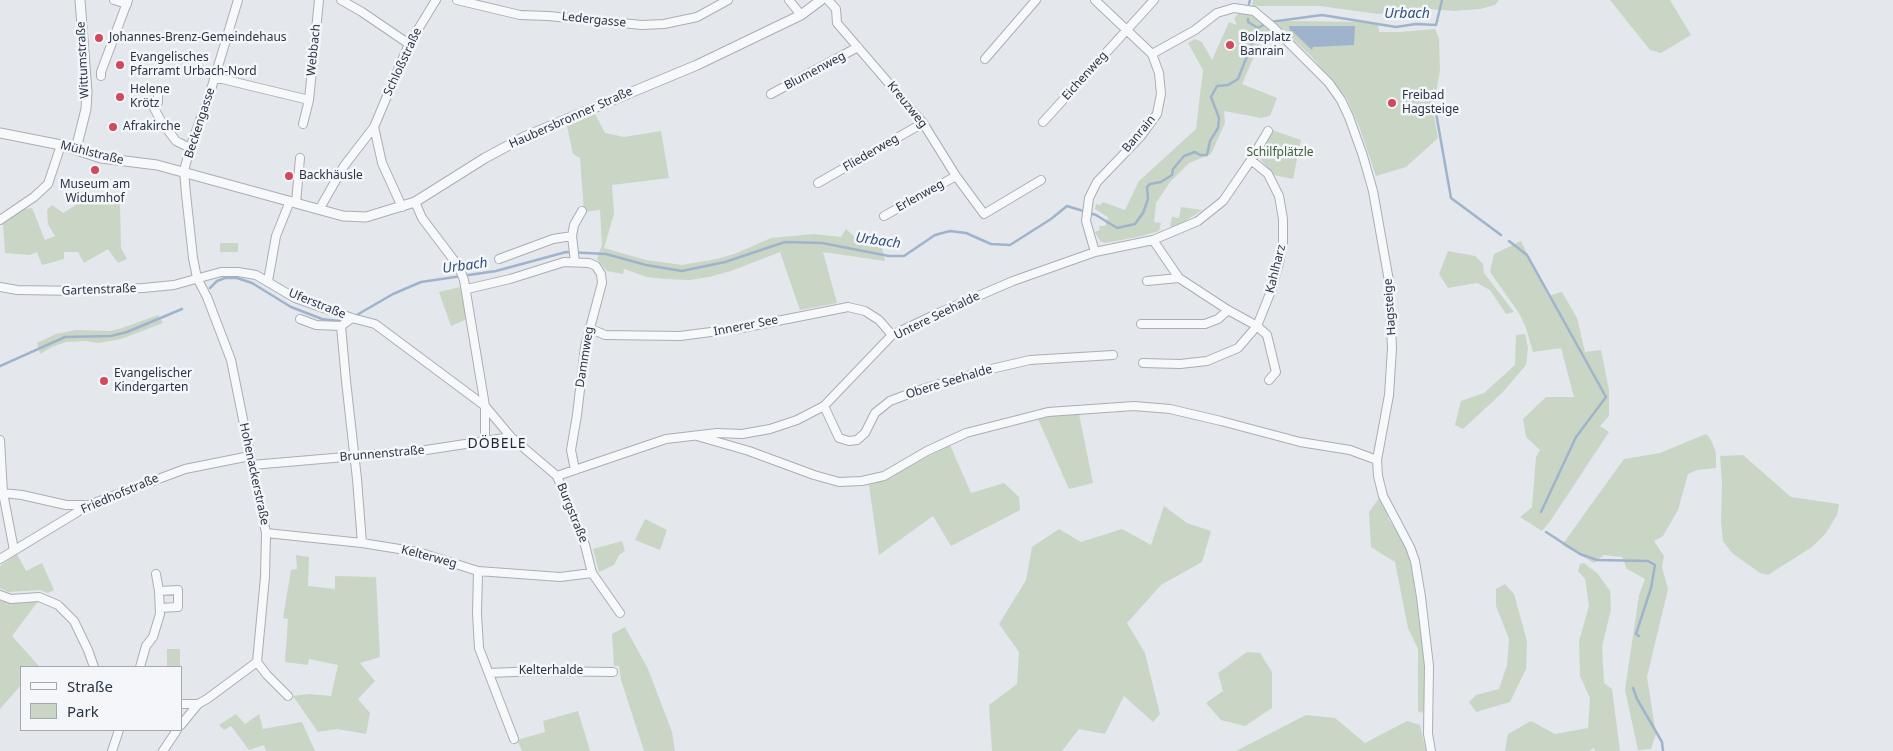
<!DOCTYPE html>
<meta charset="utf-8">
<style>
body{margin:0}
#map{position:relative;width:1893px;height:751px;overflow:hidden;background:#e4e7ec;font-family:"Noto Sans",sans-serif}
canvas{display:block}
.legend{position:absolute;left:20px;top:666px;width:162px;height:65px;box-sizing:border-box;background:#f4f6f9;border:1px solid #a4a8b1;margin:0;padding:6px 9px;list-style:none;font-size:15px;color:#2b3445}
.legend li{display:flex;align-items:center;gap:10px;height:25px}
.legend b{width:25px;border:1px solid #a4a8b1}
</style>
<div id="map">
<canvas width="1893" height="751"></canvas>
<ul class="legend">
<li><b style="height:6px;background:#f7f8fa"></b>Straße</li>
<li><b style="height:14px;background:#c9d6c5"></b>Park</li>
</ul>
</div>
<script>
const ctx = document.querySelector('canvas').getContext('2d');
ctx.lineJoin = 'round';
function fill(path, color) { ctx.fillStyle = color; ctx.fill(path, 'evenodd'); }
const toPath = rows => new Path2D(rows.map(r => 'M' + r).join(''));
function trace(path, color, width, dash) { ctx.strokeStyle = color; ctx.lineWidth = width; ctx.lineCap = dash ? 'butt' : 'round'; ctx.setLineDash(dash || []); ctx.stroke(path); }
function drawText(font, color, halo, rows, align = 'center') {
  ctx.font = font + ' "Noto Sans",sans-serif'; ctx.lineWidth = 5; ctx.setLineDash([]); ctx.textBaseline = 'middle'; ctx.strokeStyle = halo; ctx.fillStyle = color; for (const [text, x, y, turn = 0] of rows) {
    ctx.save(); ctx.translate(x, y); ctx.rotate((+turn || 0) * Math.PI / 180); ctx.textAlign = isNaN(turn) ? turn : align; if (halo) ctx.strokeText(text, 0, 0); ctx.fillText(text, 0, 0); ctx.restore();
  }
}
fill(toPath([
 [1253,0,1499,0,1495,5,1480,9,1454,11,1431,9,1378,14,1320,6,1252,6],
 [1610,0,1670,0,1691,35,1661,53,1650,50],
 [1240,12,1250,14,1270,30,1263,36,1242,84,1277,98,1270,116,1261,118,1224,111,1225,123,1211,154,1189,163,1170,182,1156,203,1154,222,1161,223,1159,231,1142,236,1105,243,1100,241,1095,232,1100,230,1099,226,1105,226,1108,217,1095,209,1096,204,1100,205,1103,202,1125,210,1139,181,1196,129,1203,70,1188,43,1195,39,1202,42,1212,60,1229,22,1237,25,1234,18],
 [1285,21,1358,22,1378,25,1379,32,1400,32,1435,29,1439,38,1440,71,1433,110,1438,138,1406,167,1376,176,1359,126,1346,97,1311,56,1276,23],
 [595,114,605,133,624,137,661,131,669,178,612,185,614,214,604,248,646,260,682,265,717,259,737,253,771,238,814,234,841,237,846,229,860,242,882,248,885,261,823,252,837,303,800,310,780,252,731,271,709,277,690,280,665,279,647,277,624,269,623,274,607,271,597,259,602,245,600,210,584,212,580,158,573,154,567,126],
 [1272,130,1301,140,1293,179,1274,175,1261,160,1266,141,1270,137],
 [82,192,120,204,121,248,127,259,118,263,108,249,84,263,78,252,64,252,64,259,42,265,37,252,30,255,5,253,3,223,18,210,32,208,45,240,55,236,48,224,47,210,52,205,63,213,76,205],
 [1181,207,1202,210,1184,222,1172,227,1170,226,1172,217,1179,218],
 [1521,241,1548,296,1562,292,1577,318,1585,352,1601,350,1609,390,1609,416,1600,426,1609,432,1551,520,1542,531,1520,517,1532,507,1536,457,1540,450,1526,437,1523,419,1546,397,1574,397,1561,348,1533,352,1526,328,1519,313,1490,272,1494,254],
 [220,243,238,243,238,252,220,252],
 [1448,251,1475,256,1483,264,1484,273,1514,312,1506,314,1490,290,1477,283,1448,288,1439,274],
 [460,287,463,296,467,319,451,326,439,292],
 [158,315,163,323,121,339,98,343,86,341,66,342,52,347,40,354,37,343,56,334,76,330,111,331,122,328],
 [1525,334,1528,348,1526,365,1502,393,1463,429,1455,425,1461,401,1484,393,1515,365,1516,335],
 [1079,414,1093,483,1069,489,1038,419,1058,415],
 [1706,434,1711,440,1716,453,1716,468,1697,470,1688,474,1678,510,1663,536,1654,541,1664,556,1662,567,1668,589,1647,677,1656,734,1651,749,1638,750,1625,690,1639,595,1645,579,1627,569,1622,557,1604,555,1594,563,1562,545,1624,459,1660,453],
 [950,445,971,493,1004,483,1019,497,1020,510,951,546,933,516,879,555,869,485,886,479],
 [1743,455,1791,497,1839,504,1837,515,1826,533,1812,547,1768,575,1760,573,1732,553,1723,541,1721,522,1722,484,1720,456],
 [1380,497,1389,520,1405,543,1412,566,1427,678,1425,709,1422,713,1418,711,1418,649,1408,628,1395,562,1371,547,1369,512],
 [1164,506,1187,523,1211,531,1202,562,1161,585,1127,623,1145,653,1160,714,1153,722,1124,696,1105,734,1079,729,1062,751,992,751,989,705,1017,684,1019,652,999,624,1026,580,1032,547,1059,529,1081,542,1122,529,1151,545],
 [645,519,667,530,660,550,635,540],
 [622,541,625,551,619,555,614,565,599,572,593,549],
 [17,554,26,571,42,563,54,590,48,593,40,590,8,592,0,588,0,566],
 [296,555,309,557,308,586,335,589,335,576,376,577,380,657,360,663,375,681,358,699,370,713,366,734,337,729,318,732,293,696,309,694,331,696,338,665,309,659,308,665,285,662,288,619,283,618,291,570,297,569],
 [1584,563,1598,574,1610,591,1611,609,1602,647,1604,683,1612,689,1620,751,1595,751,1594,748,1589,751,1505,751,1508,734,1531,721,1555,734,1588,728,1590,698,1580,676,1579,641,1589,606,1585,579,1578,571,1580,564],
 [1505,584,1514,594,1527,641,1526,669,1510,702,1476,712,1469,702,1476,695,1499,689,1507,665,1509,639,1496,606,1496,589],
 [0,600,9,602,39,600,12,636,39,666,21,667,21,685,0,709],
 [625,627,648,669,672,732,675,751,644,751,621,680,619,666,614,666,612,634],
 [167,649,180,649,180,667,167,667],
 [1247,652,1260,653,1272,672,1272,708,1245,726,1221,720,1206,703,1223,691,1218,673],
 [578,711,590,751,522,751,517,740,545,732,543,721],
 [236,714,245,724,259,714,263,729,302,722,315,751,266,751,264,745,249,750,231,726,224,730,219,725],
 [1306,715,1335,718,1365,743,1407,721,1420,725,1426,751,1236,751]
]), '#c9d6c5');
fill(toPath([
 [1289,26,1355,26,1354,45,1313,47,1312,50,1292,31,1290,31]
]), '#9fb4cc');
trace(toPath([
 [1249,4,1250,0],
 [1248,19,1248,22,1258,28],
 [1270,22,1322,15,1396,27,1416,24,1436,25,1442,0],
 [1436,113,1451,198,1501,235],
 [1509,241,1527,255,1606,397,1576,437,1541,512],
 [210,288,217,281,225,278,237,278,252,283,291,307,322,319,338,321,345,319],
 [355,316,393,294,421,282,496,271,566,252,606,254,646,265,682,271,725,262,785,242,822,243,889,256,904,256,935,235,950,231,966,233,991,244,1010,245,1051,219,1067,206,1096,215,1117,228,1135,224,1143,213,1148,199,1147,187,1150,184,1161,182,1172,175,1173,169,1184,156,1195,152,1200,155,1207,155,1210,141,1218,128,1219,118,1211,97,1217,86,1228,85,1238,79,1258,28,1265,24],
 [0,366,65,337,111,336,127,332,182,309],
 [1546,532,1580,554,1597,560,1648,561,1655,565,1651,588,1636,634,1639,636],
 [1633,688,1637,699,1662,742,1663,751]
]), '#9fb4cc', 2.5);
const minor = toPath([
 [114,0,127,4],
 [238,0,210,93,190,148,184,171,186,194,193,258,197,278,207,297,231,360,266,533,265,577,257,662,267,675,288,696],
 [341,0,362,12,409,44],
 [457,0,520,15,548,16,642,25,664,24,697,17,728,0],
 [789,0,801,15],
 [828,0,836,9,837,23,923,123,956,176,984,214,1041,180],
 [1152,54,1195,30,1217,13,1234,8,1254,11,1273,27,1329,83,1341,100,1349,117,1363,156,1373,191,1389,281,1392,348,1389,395,1377,460,1378,476,1383,496,1410,547,1415,561,1421,597,1429,666,1428,734,1431,751],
 [985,59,1036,0],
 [101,76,101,72,128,0],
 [214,77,309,100],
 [771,94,858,47],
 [158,95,158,102,154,108,161,121,176,141,190,148],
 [1043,122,1154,0],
 [303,124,309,100,319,0],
 [374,127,382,163,402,207],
 [818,183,923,123],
 [415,202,422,218,459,267,464,280,485,406,511,437,557,476,585,545,592,573,620,613],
 [296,203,300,158],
 [320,208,344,166,374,127,409,44,436,0],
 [884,216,956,176],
 [0,220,34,197,48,184,61,145],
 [572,236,574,225,582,211],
 [1153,240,1179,278,1228,310,1257,326,1267,335,1276,372,1269,380],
 [1095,252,1086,221,1089,198,1097,182,1141,136,1157,114,1161,94,1159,73,1152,54,1095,0],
 [499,259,553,239,572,236,575,262],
 [268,281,276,236,290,201],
 [1147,281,1179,278],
 [0,287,17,290,80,291,143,288,174,285,221,272,238,272,256,275,295,298,352,318,375,324,485,406,485,440],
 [467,289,510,279,564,262,589,263,596,266,601,274,602,283,585,347,577,415,571,450,575,470],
 [300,319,316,325,341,326,352,318],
 [1141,324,1205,324,1218,319,1228,310],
 [341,326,346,381,357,479,362,543],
 [589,328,605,335,680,336,742,328,848,307,865,311,879,320,892,335],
 [1143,363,1180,364,1207,361,1238,348,1257,326,1271,291,1279,263,1283,242,1283,219,1279,196,1268,174,1251,160],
 [824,406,839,438,849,441,857,440,865,433,875,413,890,401,919,390,991,369,1030,360,1113,355],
 [697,436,749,451,814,475,839,482,862,481,884,476,927,451,966,433,1048,412,1134,406,1170,409,1221,421,1300,442,1350,450,1377,460],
 [0,440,3,493,14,550],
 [252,465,426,450,511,437],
 [557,476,666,439,717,433,742,434,770,429,797,420,824,406,892,335,934,315,1013,281,1095,252,1153,240,1198,221,1223,201,1251,160,1268,131],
 [0,495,3,493,22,495,66,505,86,505],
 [266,533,362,543,418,552,478,571,560,577,592,573],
 [0,559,89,505,185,469,250,456],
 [478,571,477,614,479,648,514,739],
 [156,574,159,591,178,590,178,607,160,608],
 [0,595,11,599,39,597,58,605,74,621,88,650,94,667],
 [140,667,146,646,153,637,160,614,159,591],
 [489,673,538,671,613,672],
 [181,704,198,704],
 [181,725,198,704,207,699,257,662],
 [112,751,119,730],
 [163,751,177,730]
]);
const tertiary = toPath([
 [0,133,61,145,101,158,157,165,343,216,366,217,415,202,485,158,524,137,697,65,801,15,821,0],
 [76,149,86,109,87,92,80,0]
]);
trace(minor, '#a9aeb7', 10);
trace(tertiary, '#a9aeb7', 11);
trace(minor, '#f7f8fa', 8);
trace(tertiary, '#f7f8fa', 9);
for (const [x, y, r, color] of [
 [99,38,5,"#d1495b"],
 [1230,45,5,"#d1495b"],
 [120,65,5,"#d1495b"],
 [120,97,5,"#d1495b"],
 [1392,103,5,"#d1495b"],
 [113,127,5,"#d1495b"],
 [95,170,5,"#d1495b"],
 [289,176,5,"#d1495b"],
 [104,381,5,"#d1495b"]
]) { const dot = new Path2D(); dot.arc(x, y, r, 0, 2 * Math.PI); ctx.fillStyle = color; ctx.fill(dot); trace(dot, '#f4f6f9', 2); }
drawText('12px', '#2b3445', '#f4f6f9', [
 ["Ledergasse",594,20,6],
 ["Webbach",314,50,-84],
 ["Wittumstraße",83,60,-93],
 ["Schloßstraße",403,62,-65],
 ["Blumenweg",815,71,-28],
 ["Eichenweg",1085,76,-48],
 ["Kreuzweg",907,105,51],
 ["Haubersbronner Straße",571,118,-24],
 ["Beckengasse",200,123,-72],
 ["Banrain",1139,134,-50],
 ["Mühlstraße",92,153,14],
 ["Fliederweg",871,153,-30],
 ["Erlenweg",920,196,-29],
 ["Kahlharz",1276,269,-76],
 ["Gartenstraße",99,290,-2],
 ["Uferstraße",317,304,22],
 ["Hagsteige",1390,307,-94],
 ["Untere Seehalde",937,316,-26],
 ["Innerer See",746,326,-11],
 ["Dammweg",585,357,-81],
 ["Obere Seehalde",949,382,-17],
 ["Brunnenstraße",382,454,-5],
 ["Hohenackerstraße",254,474,78],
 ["Friedhofstraße",120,494,-23],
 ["Burgstraße",572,513,68],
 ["Kelterweg",429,557,15],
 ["Kelterhalde",551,671]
]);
drawText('12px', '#2b3445', '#f4f6f9', [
 ["Johannes-Brenz-Gemeindehaus",109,38],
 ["Bolzplatz",1240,38],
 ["Banrain",1240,52],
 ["Evangelisches",130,58],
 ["Pfarramt Urbach-Nord",130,72],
 ["Helene",130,90],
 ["Krötz",130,104],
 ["Freibad",1402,96],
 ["Hagsteige",1402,110],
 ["Afrakirche",123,127],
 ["Backhäusle",299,176],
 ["Museum am",95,185,"center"],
 ["Widumhof",95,199,"center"],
 ["Evangelischer",114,374],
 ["Kindergarten",114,388]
], 'left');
drawText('12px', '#3f6138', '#f4f6f9', [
 ["Schilfplätzle",1280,153]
]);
drawText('italic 14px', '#34527a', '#f4f6f9', [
 ["Urbach",1407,14],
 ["Urbach",878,241,8],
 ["Urbach",465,266,-8]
]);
ctx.letterSpacing = '1px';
drawText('14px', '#1d2536', '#f4f6f9', [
 ["DÖBELE",497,444]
]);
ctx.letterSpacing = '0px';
</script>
